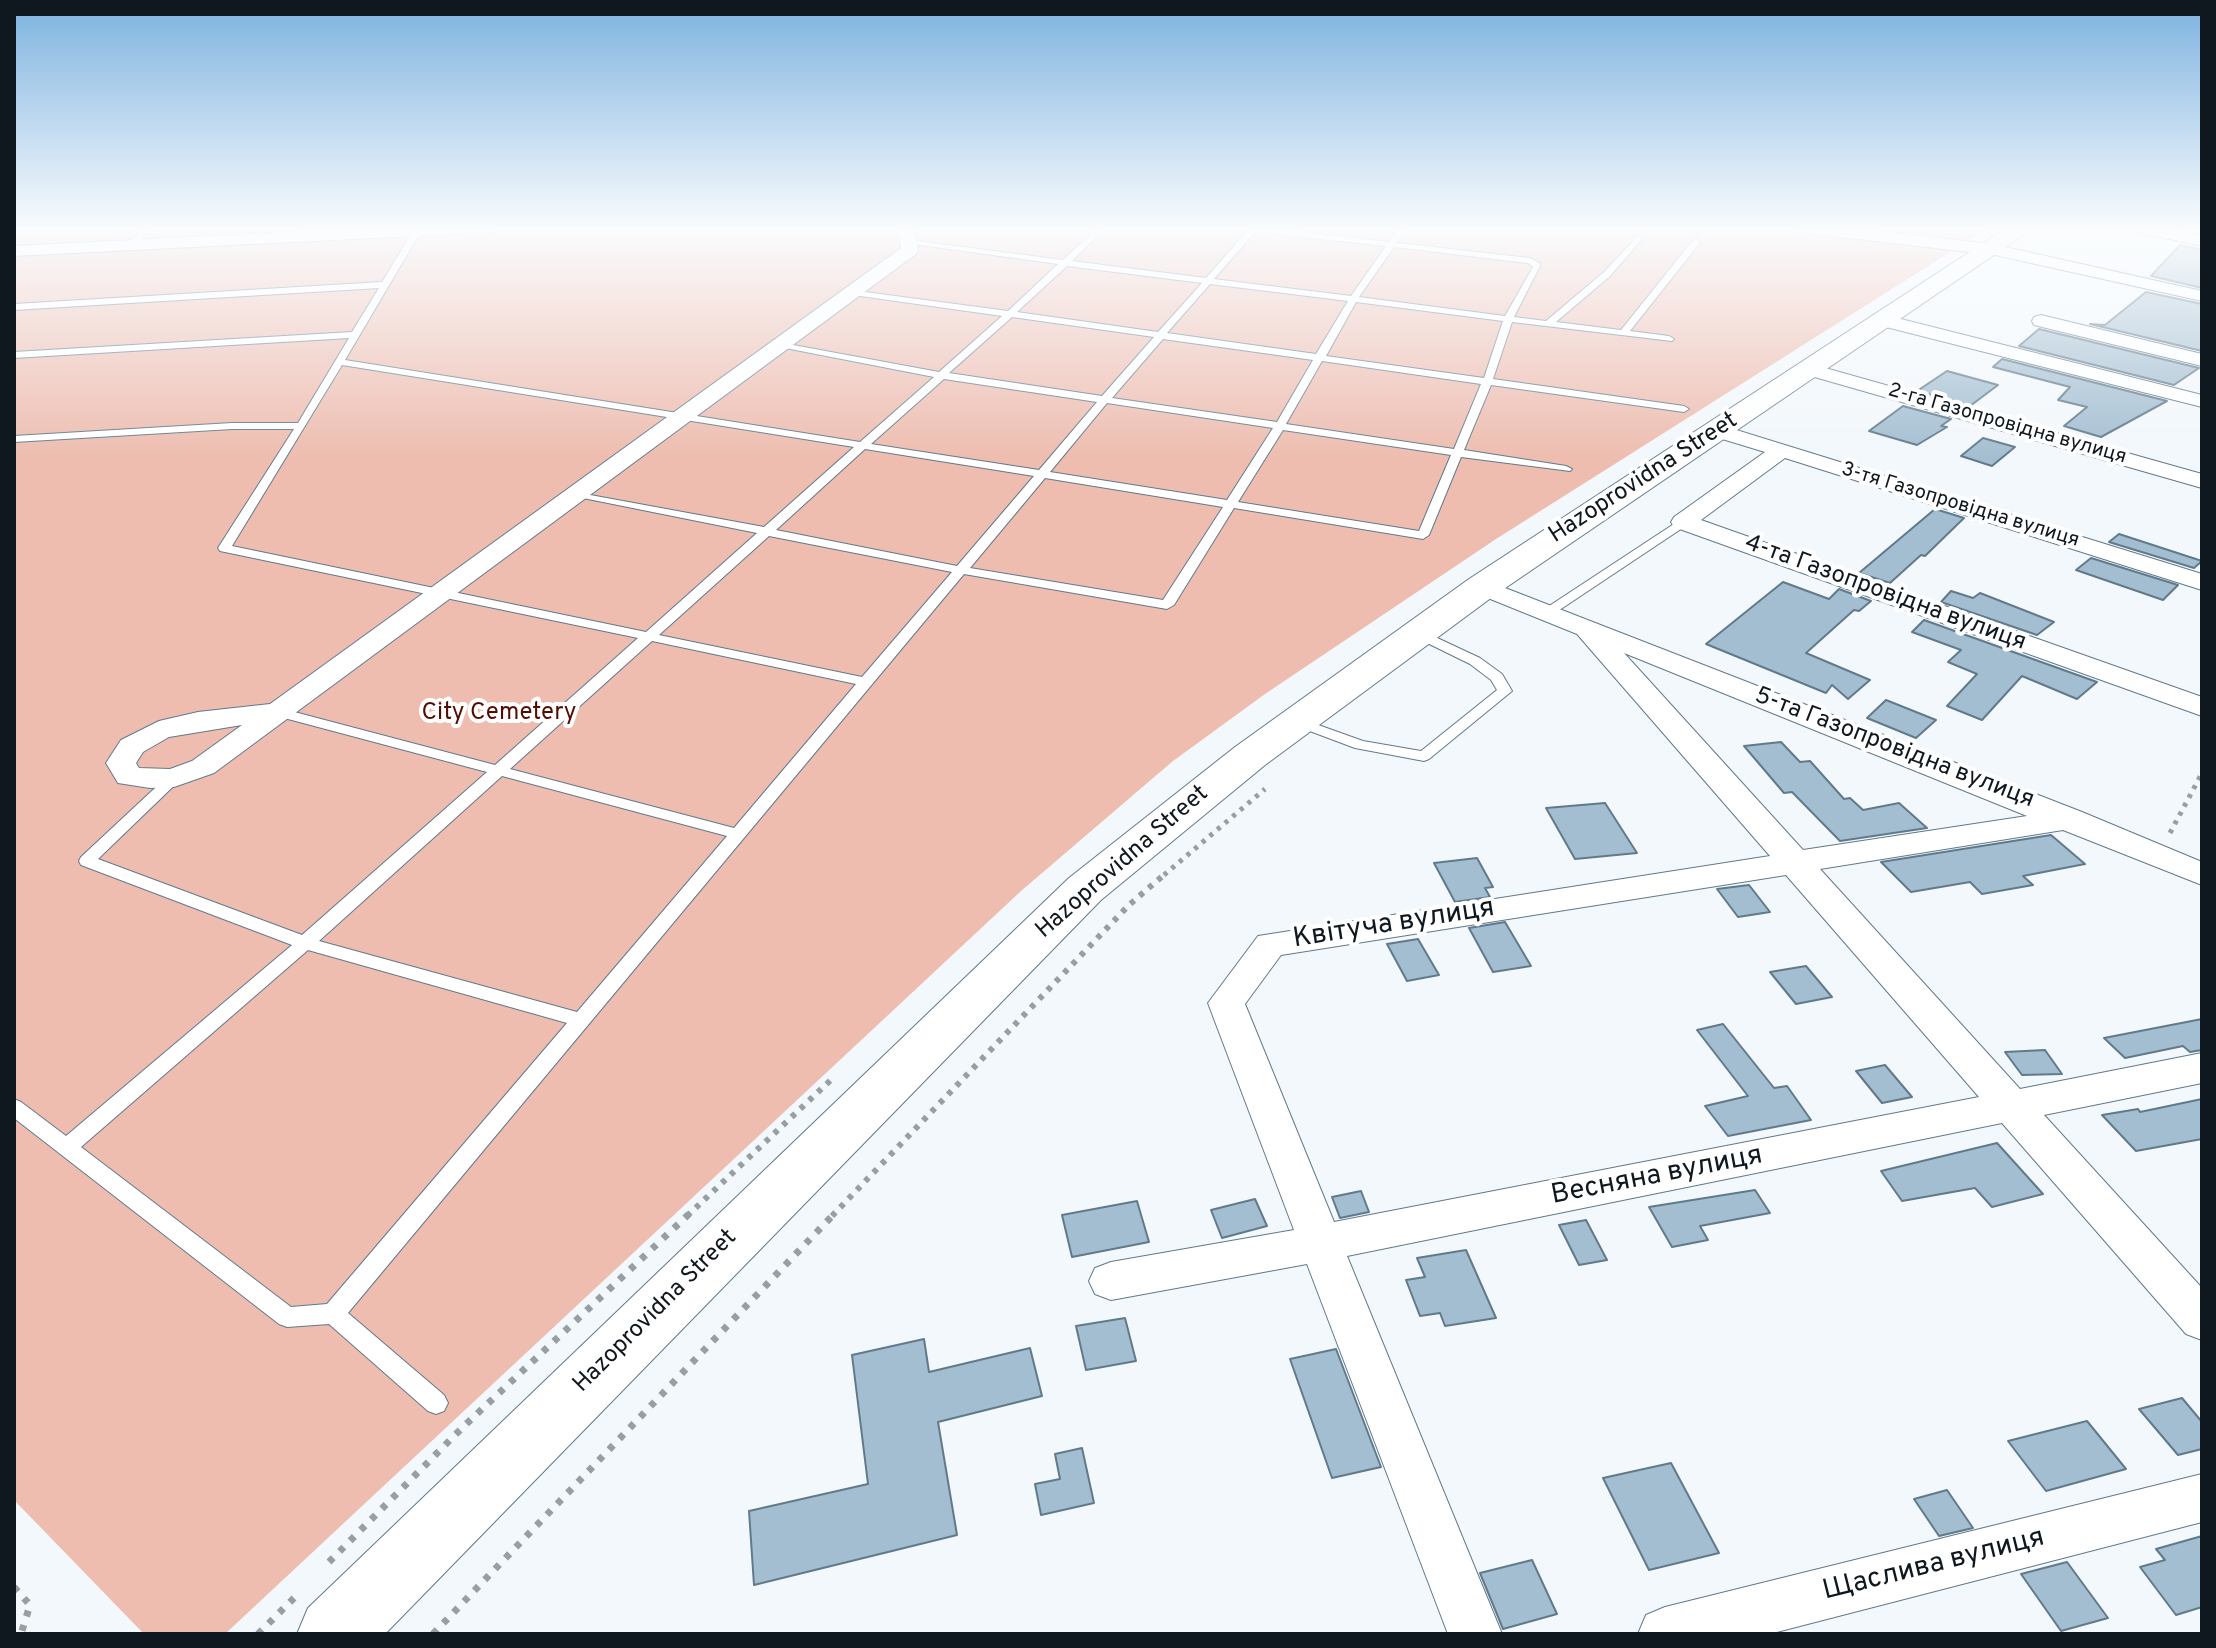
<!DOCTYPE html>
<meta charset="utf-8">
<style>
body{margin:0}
#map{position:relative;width:2216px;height:1648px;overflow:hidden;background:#f3f8fc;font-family:Overpass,sans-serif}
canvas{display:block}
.frame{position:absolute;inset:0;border:16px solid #0f181f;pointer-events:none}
</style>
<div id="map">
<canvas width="2216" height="1648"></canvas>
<div class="frame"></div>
</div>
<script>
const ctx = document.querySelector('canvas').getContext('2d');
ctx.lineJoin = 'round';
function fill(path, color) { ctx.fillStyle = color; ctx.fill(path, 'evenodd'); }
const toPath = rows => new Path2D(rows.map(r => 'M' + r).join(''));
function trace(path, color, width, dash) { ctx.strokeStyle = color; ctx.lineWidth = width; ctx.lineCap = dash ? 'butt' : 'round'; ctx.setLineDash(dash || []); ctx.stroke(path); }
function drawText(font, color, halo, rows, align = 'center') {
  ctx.font = font + ' Overpass,sans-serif'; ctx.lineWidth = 8; ctx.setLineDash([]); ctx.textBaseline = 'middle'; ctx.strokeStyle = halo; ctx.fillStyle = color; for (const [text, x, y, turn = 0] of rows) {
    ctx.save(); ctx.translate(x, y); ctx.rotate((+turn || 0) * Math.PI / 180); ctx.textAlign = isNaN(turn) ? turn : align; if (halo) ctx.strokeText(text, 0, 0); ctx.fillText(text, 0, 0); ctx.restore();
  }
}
fill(toPath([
 [14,227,1990,227,1496,539,1265,694,1173,761,1021,891,225,1634,144,1634,14,1500]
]), '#eebdb0');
const building = toPath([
 [2180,245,2202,250,2202,288,2151,276,2180,245],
 [2146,292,2202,304,2202,351,2090,324,2105,325,2146,292],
 [2039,329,2199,368,2174,385,2019,346,2039,329],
 [2002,359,2167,401,2101,437,2064,426,2087,407,2058,400,2070,387,1993,367,2002,359],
 [1947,371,1998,385,1970,406,1917,391,1947,371],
 [1903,406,1951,419,1941,426,1947,427,1917,445,1869,431,1903,406],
 [1983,438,2015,447,1992,466,1961,456,1983,438],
 [1935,509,1964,518,1925,556,1921,555,1890,583,1859,573,1935,509],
 [2119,534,2202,561,2194,568,2109,542,2119,534],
 [2091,558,2178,585,2163,600,2076,570,2091,558],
 [1783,582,1829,599,1839,589,1871,601,1859,611,1854,610,1806,653,1870,680,1848,699,1832,685,1826,693,1706,644,1783,582],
 [1951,591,1973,598,1980,593,2054,622,2037,635,1941,602,1951,591],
 [1924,620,2097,682,2077,699,2022,676,1982,720,1947,706,1977,674,1948,662,1961,650,1912,632,1924,620],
 [1886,700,1936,720,1916,738,1867,718,1886,700],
 [1781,742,1800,762,1810,761,1844,799,1850,798,1863,810,1899,803,1927,828,1840,841,1792,792,1784,793,1744,746,1781,742],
 [1605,803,1637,853,1575,859,1546,808,1605,803],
 [2051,835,2085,864,2023,876,2033,885,1982,894,1970,882,1911,892,1881,862,2051,835],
 [1477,858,1493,887,1485,888,1490,897,1455,902,1434,863,1477,858],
 [1749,885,1770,912,1738,917,1717,889,1749,885],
 [1505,922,1531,966,1493,972,1469,928,1505,922],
 [1418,939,1439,975,1407,981,1387,944,1418,939],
 [1806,966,1832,997,1796,1004,1770,972,1806,966],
 [2202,1019,2202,1050,2190,1052,2183,1046,2125,1058,2104,1038,2202,1019],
 [1723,1024,1774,1088,1787,1086,1811,1120,1728,1136,1705,1106,1748,1096,1697,1030,1723,1024],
 [2045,1050,2062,1074,2022,1075,2005,1052,2045,1050],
 [1885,1065,1912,1097,1882,1103,1856,1071,1885,1065],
 [2202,1099,2202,1139,2136,1151,2102,1115,2138,1109,2140,1112,2202,1099],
 [1997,1143,2043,1194,1992,1207,1975,1188,1902,1201,1881,1171,1997,1143],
 [1755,1190,1770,1213,1700,1226,1708,1240,1672,1247,1649,1207,1755,1190],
 [1361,1191,1369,1212,1340,1218,1332,1197,1361,1191],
 [1255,1199,1267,1226,1222,1238,1211,1210,1255,1199],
 [1137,1201,1149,1242,1072,1257,1062,1215,1137,1201],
 [1586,1220,1607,1260,1579,1265,1559,1225,1586,1220],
 [1466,1250,1496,1318,1445,1326,1440,1313,1420,1316,1406,1280,1425,1277,1417,1258,1466,1250],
 [1125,1318,1136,1361,1086,1370,1076,1326,1125,1318],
 [924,1339,929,1372,1030,1348,1042,1396,938,1422,957,1535,754,1585,749,1511,868,1484,852,1355,924,1339],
 [1336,1349,1381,1467,1332,1478,1290,1359,1336,1349],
 [2182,1398,2202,1422,2202,1449,2178,1455,2139,1409,2182,1398],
 [2087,1421,2126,1469,2046,1491,2008,1441,2087,1421],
 [1082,1448,1094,1503,1041,1515,1035,1484,1060,1479,1055,1454,1082,1448],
 [1671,1463,1719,1553,1649,1570,1603,1478,1671,1463],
 [1947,1490,1973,1528,1939,1536,1914,1499,1947,1490],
 [2202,1536,2202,1607,2176,1615,2140,1567,2165,1560,2156,1549,2202,1536],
 [1532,1560,1557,1614,1503,1629,1480,1573,1532,1560],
 [2067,1562,2108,1618,2061,1631,2021,1574,2067,1562]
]);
fill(building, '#a4bed1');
trace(building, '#617a8b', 2);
const service = toPath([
 [145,227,154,227,134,248,128,248,128,244,145,227],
 [1098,227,1107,227,1072,261,1206,278,1247,231,1233,227,1262,227,1389,242,1400,227,1408,227,1397,243,1530,258,1541,264,1514,317,1546,321,1604,272,1639,235,1642,239,1610,276,1556,322,1621,330,1693,240,1699,240,1699,244,1630,331,1669,336,1674,339,1672,341,1512,322,1493,379,1684,406,1689,409,1684,412,1491,385,1464,450,1566,466,1572,469,1570,471,1461,457,1429,535,1423,539,1234,508,1174,605,1167,609,964,574,348,1313,444,1395,448,1403,444,1411,436,1414,428,1411,329,1324,287,1327,279,1324,14,1118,14,1099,21,1102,66,1136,292,945,81,865,79,861,81,857,169,775,179,775,182,778,98,859,302,935,487,772,273,715,271,712,273,709,283,709,495,765,638,638,220,551,218,548,294,429,232,429,14,442,14,436,232,423,298,423,349,338,14,358,14,352,352,332,379,288,14,310,14,304,382,282,413,231,417,229,421,231,345,360,860,442,934,377,780,347,777,346,777,342,939,372,1002,316,853,295,849,292,850,290,1008,311,1058,264,905,243,909,240,1063,260,1098,227],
 [1255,232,1386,246,1351,296,1214,279,1255,232],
 [1394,247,1502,260,1528,263,1533,267,1505,316,1359,297,1394,247],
 [1067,266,1202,283,1158,332,1017,312,1067,266],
 [1210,284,1348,301,1316,354,1167,333,1210,284],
 [1356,302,1503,321,1484,378,1326,356,1356,302],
 [1012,317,1154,337,1102,396,949,373,1012,317],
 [1163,339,1313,360,1277,422,1112,398,1163,339],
 [1322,361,1481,384,1454,449,1286,424,1322,361],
 [342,365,854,447,764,527,574,492,574,496,578,497,757,533,646,632,232,546,342,365],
 [944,379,1097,402,1039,470,871,444,944,379],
 [1107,403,1273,428,1227,500,1050,472,1107,403],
 [1283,430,1451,455,1419,531,1238,502,1283,430],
 [865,449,1034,476,957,566,776,530,865,449],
 [1045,478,1223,507,1163,600,970,568,1045,478],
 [769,536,952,572,862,677,659,635,769,536],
 [652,641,856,684,734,828,510,769,652,641],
 [502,776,727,836,577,1012,319,941,502,776],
 [308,950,567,1023,327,1304,291,1307,81,1147,308,950],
 [1683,518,1687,519,1687,525,1552,615,1547,616,1540,612,1683,518],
 [1418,629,1480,658,1502,674,1512,691,1429,759,1424,761,1355,748,1291,724,1289,721,1296,717,1363,741,1421,751,1497,690,1491,680,1470,664,1413,636,1413,630,1418,629]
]);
const minor = toPath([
 [387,227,502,227,494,232,14,256,14,246,387,227],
 [897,227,913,227,918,250,916,254,214,773,174,787,150,788,118,783,106,763,121,740,159,721,198,712,270,704,901,248,897,227],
 [242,725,192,761,170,769,139,768,136,763,143,752,169,737,242,725],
 [1790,227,1841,227,1992,244,2202,291,2202,301,1995,255,1798,232,1790,227],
 [2127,227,2161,227,2202,236,2202,246,2135,232,2127,227],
 [1885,315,2202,395,2202,407,1878,325,1876,321,1878,317,1885,315],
 [2041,315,2202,354,2202,366,2034,325,2032,321,2034,317,2041,315],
 [1811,364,2202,474,2202,488,1804,374,1801,370,1811,364],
 [1717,424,2202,574,2202,590,1785,458,1701,520,2202,697,2202,716,1674,527,1671,522,1674,517,1765,452,1709,435,1706,430,1709,425,1717,424],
 [1482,579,2082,812,2202,862,2202,885,2063,830,1820,869,2020,1089,2202,1053,2202,1083,2044,1115,2202,1288,2202,1340,2186,1334,2002,1123,1347,1256,1502,1634,1448,1634,1307,1264,1111,1300,1095,1294,1089,1281,1095,1268,1111,1262,1294,1230,1208,1003,1258,936,1770,856,1577,634,1473,592,1469,587,1473,582,1482,579],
 [1624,653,2027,816,1803,850,1624,653],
 [1786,875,1979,1097,1334,1222,1245,1004,1281,955,1786,875],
 [2202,1474,2202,1522,1769,1634,1638,1634,1646,1615,1665,1607,2202,1474]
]);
const secondary = toPath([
 [2008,227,2035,227,1495,595,1265,765,1101,900,385,1634,297,1634,308,1608,1069,878,1235,747,1469,579,2008,227]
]);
trace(service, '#617a8b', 2);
trace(minor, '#617a8b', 2);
trace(secondary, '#617a8b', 2);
trace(toPath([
 [2170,833,2202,773],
 [1164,875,1265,789]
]), '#989fa4', 5, [4, 6]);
trace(toPath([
 [687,1216,835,1076],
 [832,1216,1129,905,1166,873]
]), '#989fa4', 6, [5, 7]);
trace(toPath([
 [329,1562,463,1427,689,1214],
 [14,1587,30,1605,21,1634],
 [258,1634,294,1598],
 [433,1634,834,1214]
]), '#989fa4', 7, [6, 9]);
fill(service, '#fff');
fill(minor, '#fff');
fill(secondary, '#fff');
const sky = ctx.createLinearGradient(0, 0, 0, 458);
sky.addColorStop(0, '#7cb2df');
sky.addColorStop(0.5, '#fafcfe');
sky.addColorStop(1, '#fafcfe00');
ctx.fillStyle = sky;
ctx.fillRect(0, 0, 2216, 458);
drawText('20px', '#0f181f', '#fff', [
 ["2-га Газопровідна вулиця",2007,425,16],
 ["3-тя Газопровідна вулиця",1960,506,17]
]);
drawText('24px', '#0f181f', '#fff', [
 ["Hazoprovidna Street",1644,479,-33],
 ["4-та Газопровідна вулиця",1885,594,20],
 ["5-та Газопровідна вулиця",1894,749,21],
 ["Hazoprovidna Street",1123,863,-41],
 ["Hazoprovidna Street",656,1312,-45]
]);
drawText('24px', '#530c00', '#fff', [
 ["City Cemetery",499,714]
]);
drawText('28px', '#0f181f', '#fff', [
 ["Квітуча вулиця",1394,925,-9],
 ["Весняна вулиця",1657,1177,-11],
 ["Щаслива вулиця",1934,1566,-14]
]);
</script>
